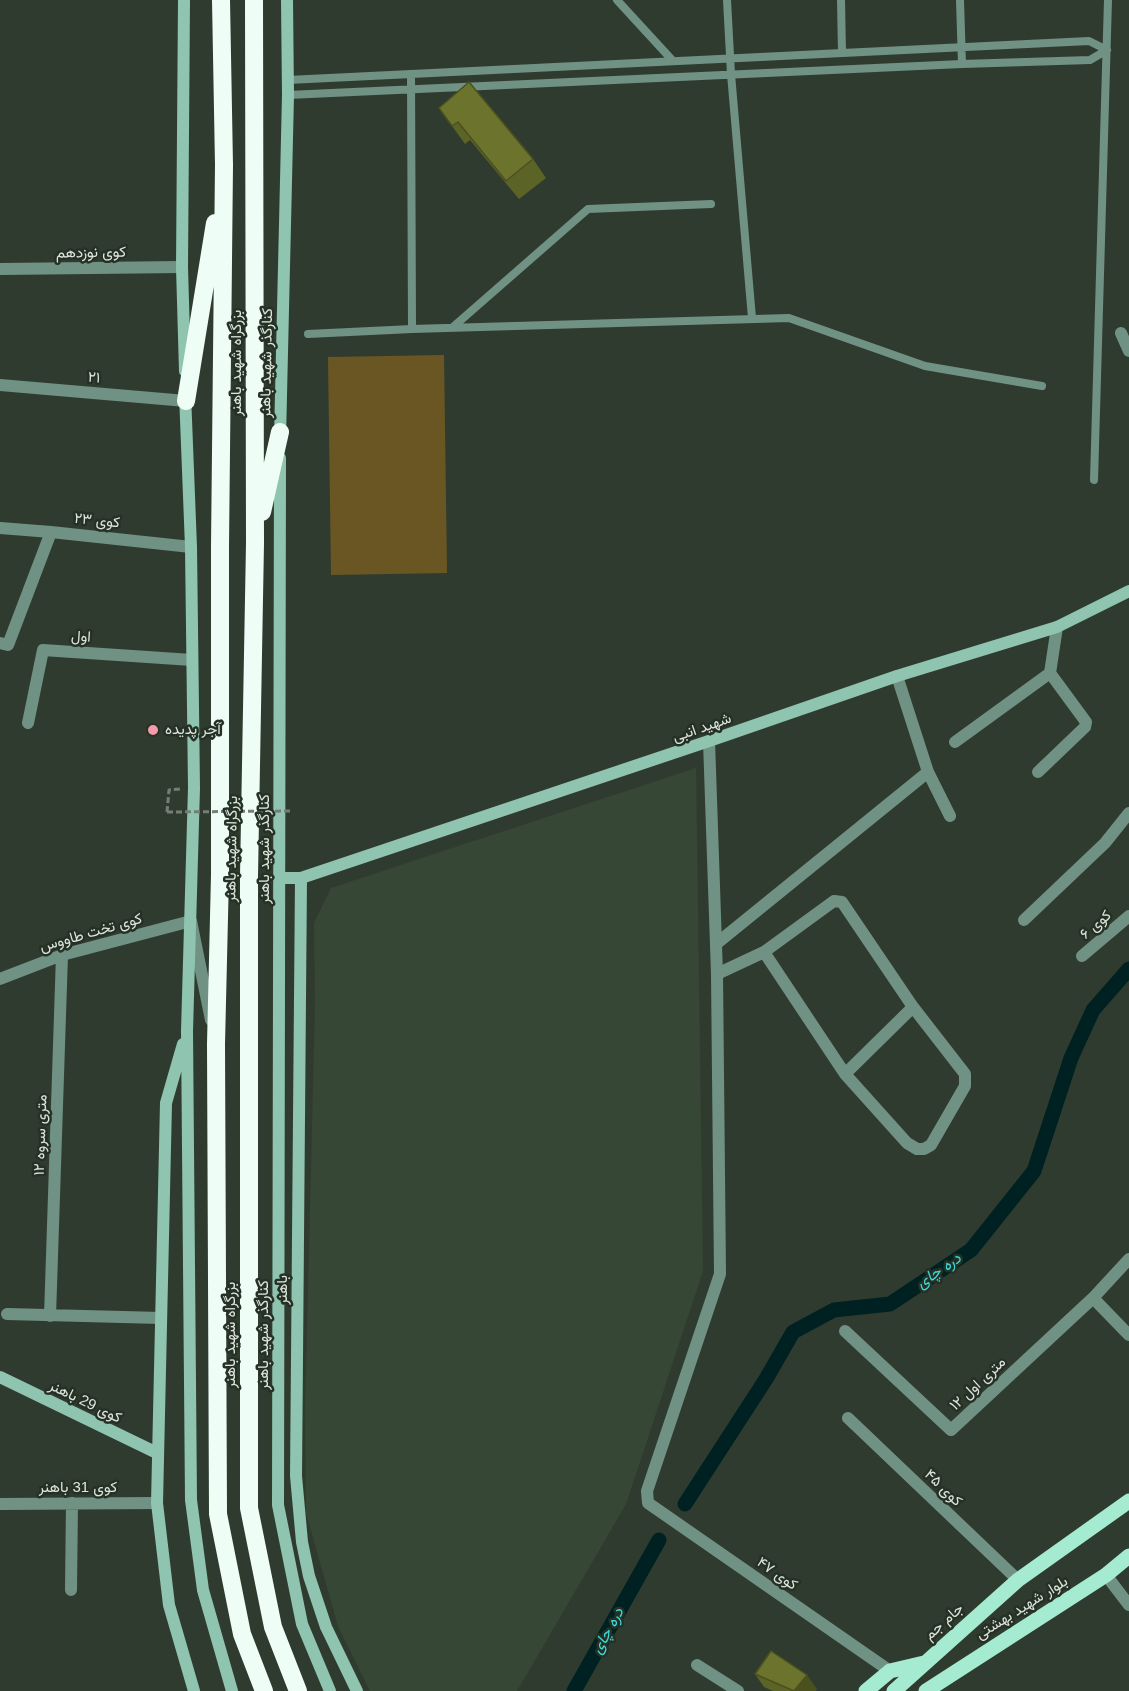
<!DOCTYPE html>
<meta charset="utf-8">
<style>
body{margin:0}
canvas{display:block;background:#303b2f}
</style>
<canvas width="1129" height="1691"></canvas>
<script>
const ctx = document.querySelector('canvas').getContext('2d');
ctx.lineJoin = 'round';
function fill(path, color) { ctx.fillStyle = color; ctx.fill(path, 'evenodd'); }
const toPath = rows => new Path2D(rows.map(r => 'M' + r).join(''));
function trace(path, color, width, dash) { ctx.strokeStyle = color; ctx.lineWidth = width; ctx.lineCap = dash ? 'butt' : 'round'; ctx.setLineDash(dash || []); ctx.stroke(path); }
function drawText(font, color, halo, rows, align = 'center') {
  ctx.font = font + ' Helvetica,Vazirmatn,sans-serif'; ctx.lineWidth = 5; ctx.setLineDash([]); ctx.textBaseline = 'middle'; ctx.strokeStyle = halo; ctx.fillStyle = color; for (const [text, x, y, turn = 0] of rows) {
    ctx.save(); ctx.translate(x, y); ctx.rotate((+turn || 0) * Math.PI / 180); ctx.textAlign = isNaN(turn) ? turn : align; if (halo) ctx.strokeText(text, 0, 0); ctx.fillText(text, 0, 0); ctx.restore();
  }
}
fill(toPath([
 [696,768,703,1271,626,1504,517,1691,370,1691,338,1626,306,1513,305,1414,315,1006,314,923,331,888]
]), '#374735');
fill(toPath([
 [444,355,447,573,331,575,328,357]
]), '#6a5622');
trace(toPath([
 [685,1504,766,1379,793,1332,834,1310,890,1304,971,1250,1034,1171,1071,1058,1093,1010,1129,969],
 [574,1691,659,1540]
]), '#002121', 15);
trace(toPath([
 [167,812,169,790,181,789]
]), '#757e74', 3, [6, 3]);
trace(toPath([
 [617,0,673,61],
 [727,0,731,74,752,318],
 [841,0,842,53],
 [960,0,962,64],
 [411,74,412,329],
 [288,80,1089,41,1107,50],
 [288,95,962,64,1090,60,1107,50],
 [453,327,588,209,711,204],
 [308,334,412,329,789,318,925,366,1042,386],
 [1094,480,1108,0]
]), '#709285', 8);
trace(toPath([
 [0,269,182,267],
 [1121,333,1129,351],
 [0,385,186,401],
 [0,528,51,532,191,547],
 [0,643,8,645,51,532],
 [897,676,928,772,950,816],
 [28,723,43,650,192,660],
 [709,741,717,974,720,1274,647,1491,648,1503,890,1671],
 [955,742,1050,673,1057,627],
 [1038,772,1085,727,1086,722,1050,673],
 [1024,920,1105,843,1129,813],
 [716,944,928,772],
 [1082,956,1129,916],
 [717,974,764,952,834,901,842,902,913,1007,965,1074,965,1086,931,1145,924,1149,917,1149,907,1143,845,1074,764,952],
 [0,979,62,955,191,921,211,1020],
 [845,1074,913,1007],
 [1093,1298,1129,1335],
 [7,1314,161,1318],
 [50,1316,62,955],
 [845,1331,951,1430,1093,1298,1129,1259],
 [848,1418,1018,1580],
 [0,1504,157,1503],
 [1106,1575,1129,1605],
 [71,1590,72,1503],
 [697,1665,738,1691]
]), '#709285', 12);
trace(toPath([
 [184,0,182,267,185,371],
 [185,394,191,547,194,788,187,1031,191,1500,203,1590,232,1691],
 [280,438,288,95,287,0],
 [280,458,278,1505,302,1624,330,1691],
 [280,878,301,878,709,741,897,676,1057,627,1129,591],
 [301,878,296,1476,302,1542,309,1576,326,1627,357,1691],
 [183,1044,166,1103,157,1503,169,1605,194,1691],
 [0,1377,157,1453]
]), '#8ec4b0', 12);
trace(toPath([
 [866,1691,890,1671,924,1663],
 [894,1691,1018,1580,1129,1501],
 [926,1691,1106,1575,1129,1556]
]), '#a4ebd1', 15);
trace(toPath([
 [221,0,224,165,220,546,220,875,216,1044,218,1514,242,1634,264,1691],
 [254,0,255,543,249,876,249,1508,273,1627,298,1691],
 [186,401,215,223],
 [262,512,280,432]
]), '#eefef7', 18);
trace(toPath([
 [167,812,291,811]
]), '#757e74', 3, [6, 3]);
fill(toPath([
 [439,108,533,159,546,178,519,199,470,140,465,144],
 [755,1674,817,1689,815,1691,773,1691,764,1687]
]), '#5c6326');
fill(toPath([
 [807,1675,817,1689,815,1691,794,1691]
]), '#4b501f');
const building = toPath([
 [469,82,533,159,506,181,458,122,452,126,439,108,469,82],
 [771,1651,807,1675,794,1691,755,1674,771,1651]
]);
fill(building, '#6b732c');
trace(building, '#4b501f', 1.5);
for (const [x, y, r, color] of [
 [153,730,6,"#f39aab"]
]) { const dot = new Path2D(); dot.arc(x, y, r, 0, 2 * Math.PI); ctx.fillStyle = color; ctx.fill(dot); trace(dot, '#263125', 2); }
drawText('15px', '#dee5dd', '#263125', [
 ["کوی نوزدهم",91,253,-1],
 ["بزرگراه شهید باهنر",237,363,-90],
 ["کنارگذر شهید باهنر",267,363,-89],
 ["۲۱",94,378,5],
 ["کوی ۲۳",97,521,6],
 ["اول",81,637,4],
 ["شهید انبی",702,728,-19],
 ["بزرگراه شهید باهنر",232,849,-89],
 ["کنارگذر شهید باهنر",265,849,-90],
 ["کوی ۶",1096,925,-41],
 ["کوی تخت طاووس",91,933,-16],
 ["۱۲ متری سروه",41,1135,-88],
 ["باهنر",283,1290,-90],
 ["بزرگراه شهید باهنر",231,1335,-90],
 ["کنارگذر شهید باهنر",264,1335,-90],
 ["۱۲ متری اول",978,1384,-43],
 ["کوی 29 باهنر",85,1402,26],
 ["کوی 31 باهنر",78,1488],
 ["کوی ۴۵",943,1488,44],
 ["کوی ۴۷",777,1574,35],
 ["بلوار شهید بهشتی",1022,1608,-32],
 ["جام جم",944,1622,-42]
]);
drawText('15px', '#dee5dd', '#263125', [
 ["آجر پدیده",165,730]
], 'left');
drawText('italic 16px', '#3dd9da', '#263125', [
 ["دره چای",939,1271,-34],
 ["دره چای",608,1631,-61]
]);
</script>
